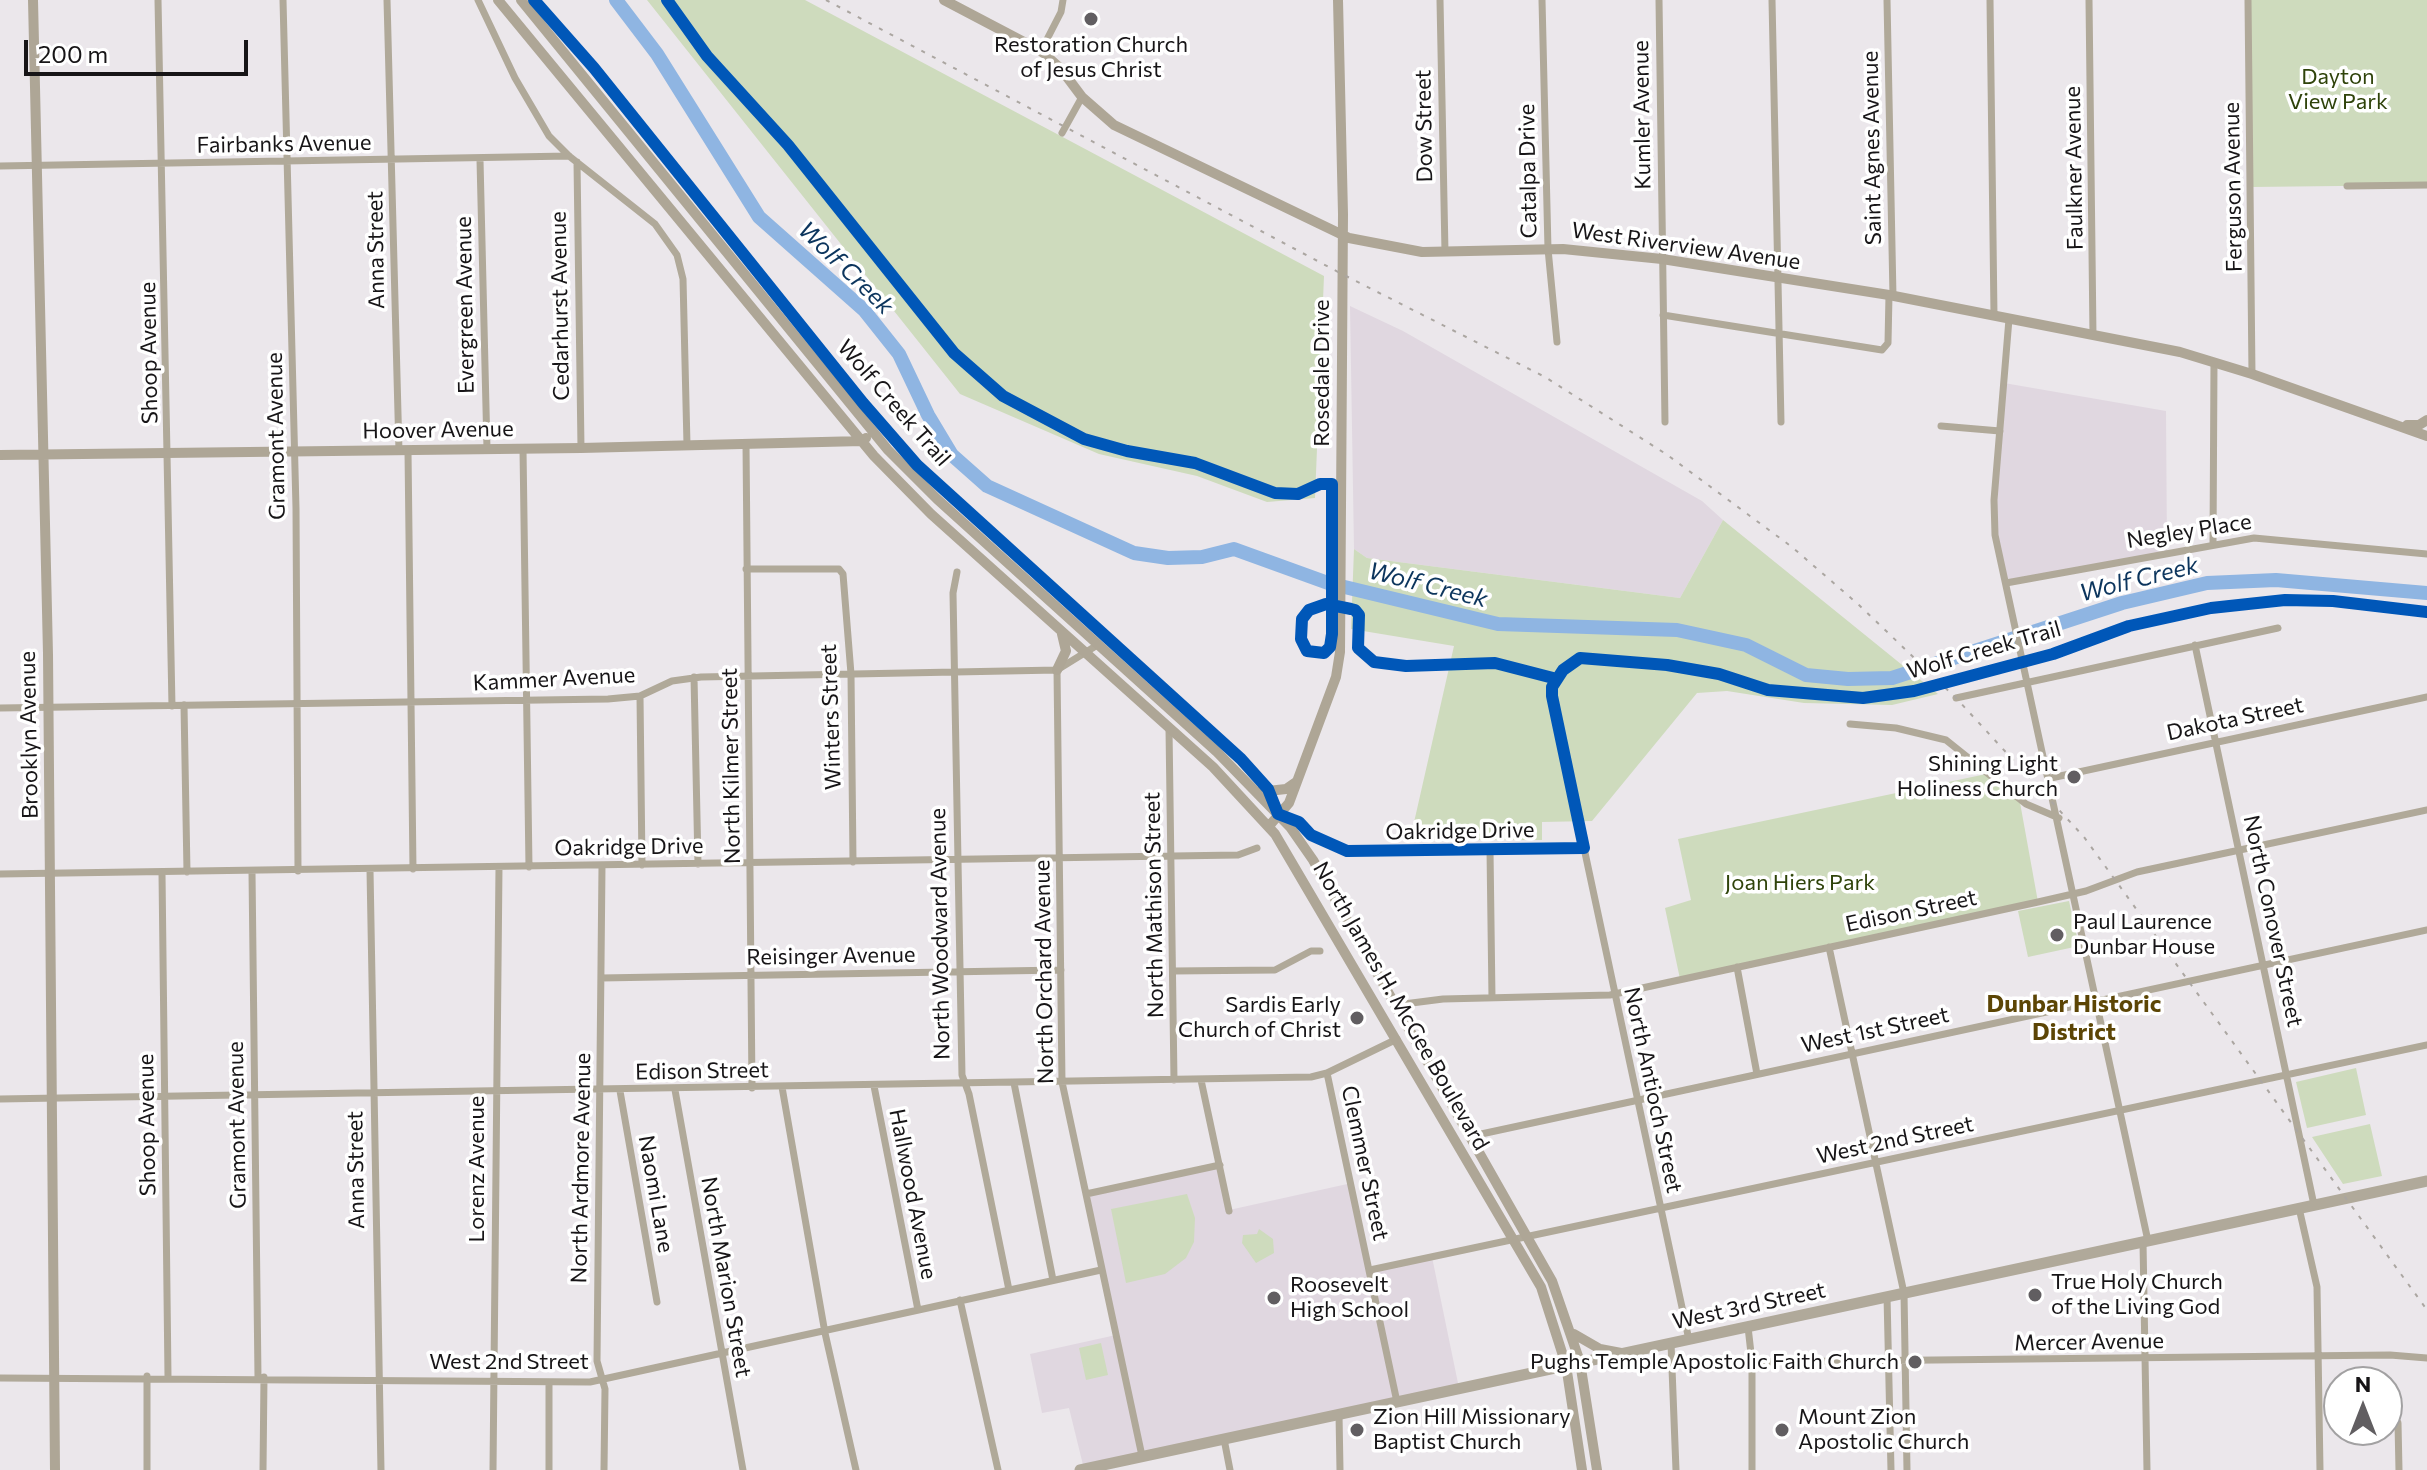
<!DOCTYPE html>
<style>
body{margin:0}
#map{position:relative;width:2427px;height:1470px;overflow:hidden;background:#ebe7eb;font-family:Commissioner,sans-serif}
canvas{display:block}
.north{position:absolute;left:2323px;top:1366px;width:80px;height:80px;box-sizing:border-box;background:#fff;border:2px solid #a2a1a2;border-radius:50%;rotate:0deg;font-size:22px;font-weight:700;line-height:32px;text-align:center;color:#171517}
.north::after{content:'';display:block;margin:auto;width:28px;height:36px;background:#615e61;clip-path:polygon(50% 0,100% 100%,50% 72%,0 100%)}
.scale{position:absolute;left:24px;top:40px;width:224px;height:36px;box-sizing:border-box;border:4px solid #171517;border-top:0;padding-left:10px;font-size:24px;line-height:28px;white-space:nowrap;color:#171517;-webkit-text-stroke:6px #fff;paint-order:stroke}
</style>
<div id="map">
<canvas width="2427" height="1470"></canvas>
<div class="north">N</div>
<div class="scale">200 m</div>
</div>
<script>
const ctx = document.querySelector('canvas').getContext('2d');
ctx.lineJoin = 'round';
function fill(path, color) { ctx.fillStyle = color; ctx.fill(path, 'evenodd'); }
const toPath = rows => new Path2D(rows.map(r => 'M' + r).join(''));
function trace(path, color, width, dash) { ctx.strokeStyle = color; ctx.lineWidth = width; ctx.lineCap = dash ? 'butt' : 'round'; ctx.setLineDash(dash || []); ctx.stroke(path); }
function drawText(font, color, halo, rows, align = 'center') {
  ctx.font = font + ' Commissioner,sans-serif'; ctx.lineWidth = 7; ctx.setLineDash([]); ctx.textBaseline = 'middle'; ctx.strokeStyle = halo; ctx.fillStyle = color; for (const [text, x, y, turn = 0] of rows) {
    ctx.save(); ctx.translate(x, y); ctx.rotate((+turn || 0) * Math.PI / 180); ctx.textAlign = isNaN(turn) ? turn : align; if (halo) ctx.strokeText(text, 0, 0); ctx.fillText(text, 0, 0); ctx.restore();
  }
}
fill(toPath([
 [1350,306,1403,331,1702,501,1723,520,1680,598,1367,558,1354,549],
 [2004,383,2166,411,2167,552,2006,583,1995,535],
 [1220,1165,1229,1210,1352,1183,1370,1270,1432,1257,1459,1388,1084,1469,1069,1408,1042,1413,1030,1354,1116,1335,1086,1194]
]), '#e0d7e0');
fill(toPath([
 [647,0,805,0,1324,276,1315,498,1267,502,1197,476,1099,454,960,394],
 [2248,0,2427,0,2427,185,2251,187],
 [1723,520,1938,694,1892,705,1804,703,1727,691,1697,693,1592,821,1542,822,1542,840,1410,840,1454,646,1351,629,1354,549,1367,558,1680,598],
 [1991,773,2019,797,2038,902,1680,979,1665,908,1691,900,1678,839],
 [2069,901,2079,946,2028,957,2018,911],
 [2356,1068,2366,1115,2307,1128,2296,1082],
 [2370,1124,2382,1176,2343,1184,2312,1137],
 [1187,1194,1195,1218,1194,1242,1186,1258,1165,1274,1126,1283,1111,1209],
 [1259,1229,1273,1239,1274,1253,1256,1263,1242,1243,1243,1235,1257,1234],
 [1101,1343,1108,1375,1086,1380,1079,1348]
]), '#cedbbd');
trace(toPath([
 [616,0,657,54,759,217,864,310,899,354,928,415,952,455,987,486,1134,553,1168,558,1202,557,1234,549,1328,583,1498,624,1677,630,1746,645,1806,675,1848,679,1892,678,2122,603,2207,583,2276,580,2427,593]
]), '#8fb5e2', 14);
trace(toPath([
 [158,0,172,706],
 [283,0,296,508,298,871],
 [387,0,399,451],
 [478,0,515,78,549,136,569,156,655,224,677,255,683,279,687,445],
 [1440,0,1445,252],
 [1542,0,1548,249,1557,342],
 [1659,0,1665,422],
 [1772,0,1781,422],
 [1887,0,1893,296],
 [1990,0,1994,315],
 [2089,0,2093,335],
 [2248,0,2252,374],
 [1041,51,1061,12,1063,0],
 [1062,133,1082,97],
 [480,160,487,449],
 [577,162,581,448],
 [0,166,569,156],
 [2347,186,2427,185],
 [1663,315,1882,350,1888,343,1889,295],
 [2009,319,1994,500,1995,535,2148,1241],
 [1941,426,2000,431],
 [746,444,752,1088],
 [523,449,529,867],
 [408,451,413,869],
 [2213,544,2214,362],
 [746,569,839,569,843,574,851,674,853,862],
 [957,572,953,593,962,1075,969,1094,1009,1290],
 [2006,583,2254,538,2427,554],
 [2195,645,2314,1205],
 [1057,670,1062,1082,1142,1456],
 [694,677,698,864],
 [640,696,642,865],
 [1956,698,2278,628],
 [184,705,187,872],
 [0,708,608,699,640,696,672,681,701,677,1057,670,1099,644],
 [1850,724,1896,728,1946,740,2026,804,2059,818],
 [1169,729,1174,1080],
 [2051,778,2427,697],
 [1338,847,1355,852,1584,848,1689,1340],
 [1490,850,1492,998],
 [602,866,597,1361,605,1389,604,1470],
 [370,870,381,1470],
 [252,872,258,1377],
 [162,873,168,1377],
 [0,874,1238,855,1257,848],
 [1829,947,1904,1293,1907,1470],
 [1737,967,1757,1074],
 [1173,971,1275,970,1311,951,1320,951],
 [601,978,1061,970],
 [1396,1005,1443,999,1610,995,2038,902,2086,891,2137,872,2427,810],
 [1327,1073,1397,1402],
 [1201,1080,1229,1211],
 [1014,1083,1053,1280],
 [874,1086,918,1310],
 [782,1087,825,1333,856,1470],
 [675,1090,743,1470],
 [620,1091,657,1302],
 [0,1099,1311,1077,1327,1073,1397,1039],
 [1472,1136,2427,930],
 [1086,1194,1220,1165],
 [2299,1208,2317,1287,2320,1470],
 [2143,1242,2147,1470],
 [1370,1270,2427,1045],
 [1887,1296,1891,1470],
 [960,1300,998,1470],
 [1748,1327,1752,1362,1752,1470],
 [1671,1343,1676,1470],
 [1752,1362,2390,1355,2427,1358],
 [0,1378,590,1382,1101,1270],
 [549,1382,549,1470],
 [1339,1414,1340,1470],
 [2398,1423,2399,1470],
 [1224,1439,1230,1470],
 [147,1470,147,1376],
 [263,1470,264,1377],
 [493,1470,499,867]
]), '#b0a999', 7);
trace(toPath([
 [33,0,48,654,55,1470],
 [498,0,874,456,931,514,1213,767,1275,834,1541,1287,1566,1365,1582,1470],
 [521,0,888,450,937,499,1217,752,1290,827,1313,860,1552,1281,1580,1362,1597,1470],
 [944,0,1041,51,1061,69,1082,97,1114,125,1349,238,1422,252,1563,249,1662,259,1889,295,2180,352,2252,374,2427,436],
 [2407,425,2419,425,2427,420],
 [0,455,581,448,862,441,866,438],
 [1057,670,1066,651,1062,634],
 [1259,792,1286,789,1296,782],
 [1269,826,1289,803,1336,677,1340,652,1343,214,1338,0],
 [1574,1334,1600,1349,1621,1353]
]), '#aea696', 10);
trace(toPath([
 [1080,1470,2427,1181]
]), '#b0a99a', 11);
trace(toPath([
 [826,0,1342,274,1545,377,1666,454,1792,547,1859,605,1956,698,2084,837,2427,1310]
]), '#aba6a1', 2, [4, 8]);
trace(toPath([
 [534,0,594,68,863,403,917,465,1241,759,1268,789,1278,814,1299,822,1311,835,1347,851,1584,848,1552,696,1552,687,1563,670,1580,658,1667,665,1719,674,1768,690,1863,698,1914,691,2053,654,2129,626,2211,608,2285,600,2333,601,2427,612],
 [667,0,707,56,788,145,954,353,1003,396,1084,439,1127,451,1195,463,1275,493,1298,494,1320,484,1332,484,1332,634,1330,647,1324,653,1307,651,1301,639,1302,619,1309,610,1326,604,1351,609,1355,610,1359,615,1358,648,1374,662,1406,666,1495,663,1557,679]
]), '#0057b8', 12);
for (const [x, y, r, color] of [
 [1091,19,8,"#615e61"],
 [2074,777,8,"#615e61"],
 [2057,935,8,"#615e61"],
 [1357,1018,8,"#615e61"],
 [2035,1295,8,"#615e61"],
 [1274,1298,8,"#615e61"],
 [1915,1362,8,"#615e61"],
 [1357,1430,8,"#615e61"],
 [1782,1430,8,"#615e61"]
]) { const dot = new Path2D(); dot.arc(x, y, r, 0, 2 * Math.PI); ctx.fillStyle = color; ctx.fill(dot); trace(dot, '#fff', 3); }
drawText('22px', '#171517', '#fff', [
 ["Restoration Church",1091,45,"center"],
 ["of Jesus Christ",1091,70,"center"],
 ["Shining Light",2058,764,"right"],
 ["Holiness Church",2058,789,"right"],
 ["Paul Laurence",2073,922],
 ["Dunbar House",2073,947],
 ["Sardis Early",1341,1005,"right"],
 ["Church of Christ",1341,1030,"right"],
 ["True Holy Church",2051,1282],
 ["of the Living God",2051,1307],
 ["Roosevelt",1290,1285],
 ["High School",1290,1310],
 ["Pughs Temple Apostolic Faith Church",1899,1362,"right"],
 ["Zion Hill Missionary",1373,1417],
 ["Baptist Church",1373,1442],
 ["Mount Zion",1798,1417],
 ["Apostolic Church",1798,1442]
], 'left');
drawText('22px', '#2f430a', '#fff', [
 ["Dayton",2338,77],
 ["View Park",2338,102],
 ["Joan Hiers Park",1800,883]
]);
drawText('22px', '#171517', '#fff', [
 ["Kumler Avenue",1642,115,-91],
 ["Dow Street",1424,126,-91],
 ["Fairbanks Avenue",284,144,-1],
 ["Saint Agnes Avenue",1872,148,-91],
 ["Faulkner Avenue",2074,168,-91],
 ["Catalpa Drive",1528,171,-91],
 ["Ferguson Avenue",2233,187,-91],
 ["West Riverview Avenue",1686,246,8],
 ["Anna Street",376,250,-91],
 ["Evergreen Avenue",465,305,-91],
 ["Cedarhurst Avenue",560,306,-91],
 ["Shoop Avenue",149,353,-91],
 ["Rosedale Drive",1322,373,-90],
 ["Wolf Creek Trail",894,403,49],
 ["Hoover Avenue",438,430,-1],
 ["Gramont Avenue",276,436,-91],
 ["Negley Place",2189,531,-9],
 ["Wolf Creek Trail",1984,650,-16],
 ["Kammer Avenue",554,679,-3],
 ["Winters Street",831,717,-92],
 ["Dakota Street",2235,719,-12],
 ["Brooklyn Avenue",29,735,-91],
 ["North Kilmer Street",731,766,-91],
 ["Oakridge Drive",1460,831,-1],
 ["Oakridge Drive",629,847,-1],
 ["North Mathison Street",1154,905,-91],
 ["Edison Street",1911,911,-12],
 ["North Conover Street",2273,921,78],
 ["North Woodward Avenue",940,934,-91],
 ["Reisinger Avenue",831,956,-1],
 ["North Orchard Avenue",1044,972,-91],
 ["North James H. McGee Boulevard",1401,1006,60],
 ["West 1st Street",1875,1030,-12],
 ["Edison Street",702,1071,-1],
 ["North Antioch Street",1653,1090,78],
 ["Shoop Avenue",147,1125,-91],
 ["Gramont Avenue",237,1125,-91],
 ["West 2nd Street",1895,1140,-12],
 ["Clemmer Street",1365,1163,78],
 ["North Ardmore Avenue",581,1168,-89],
 ["Lorenz Avenue",477,1169,-90],
 ["Anna Street",356,1170,-91],
 ["Naomi Lane",656,1194,80],
 ["Hallwood Avenue",913,1194,79],
 ["North Marion Street",726,1277,80],
 ["West 3rd Street",1749,1306,-12],
 ["Mercer Avenue",2089,1342,-1],
 ["West 2nd Street",509,1362]
]);
drawText('italic 24px', '#0c355d', '#fff', [
 ["Wolf Creek",846,268,44],
 ["Wolf Creek",2139,579,-14],
 ["Wolf Creek",1428,585,14]
]);
drawText('bold 24px', '#5c4505', '#fff', [
 ["Dunbar Historic",2074,1004],
 ["District",2074,1032]
]);
</script>
